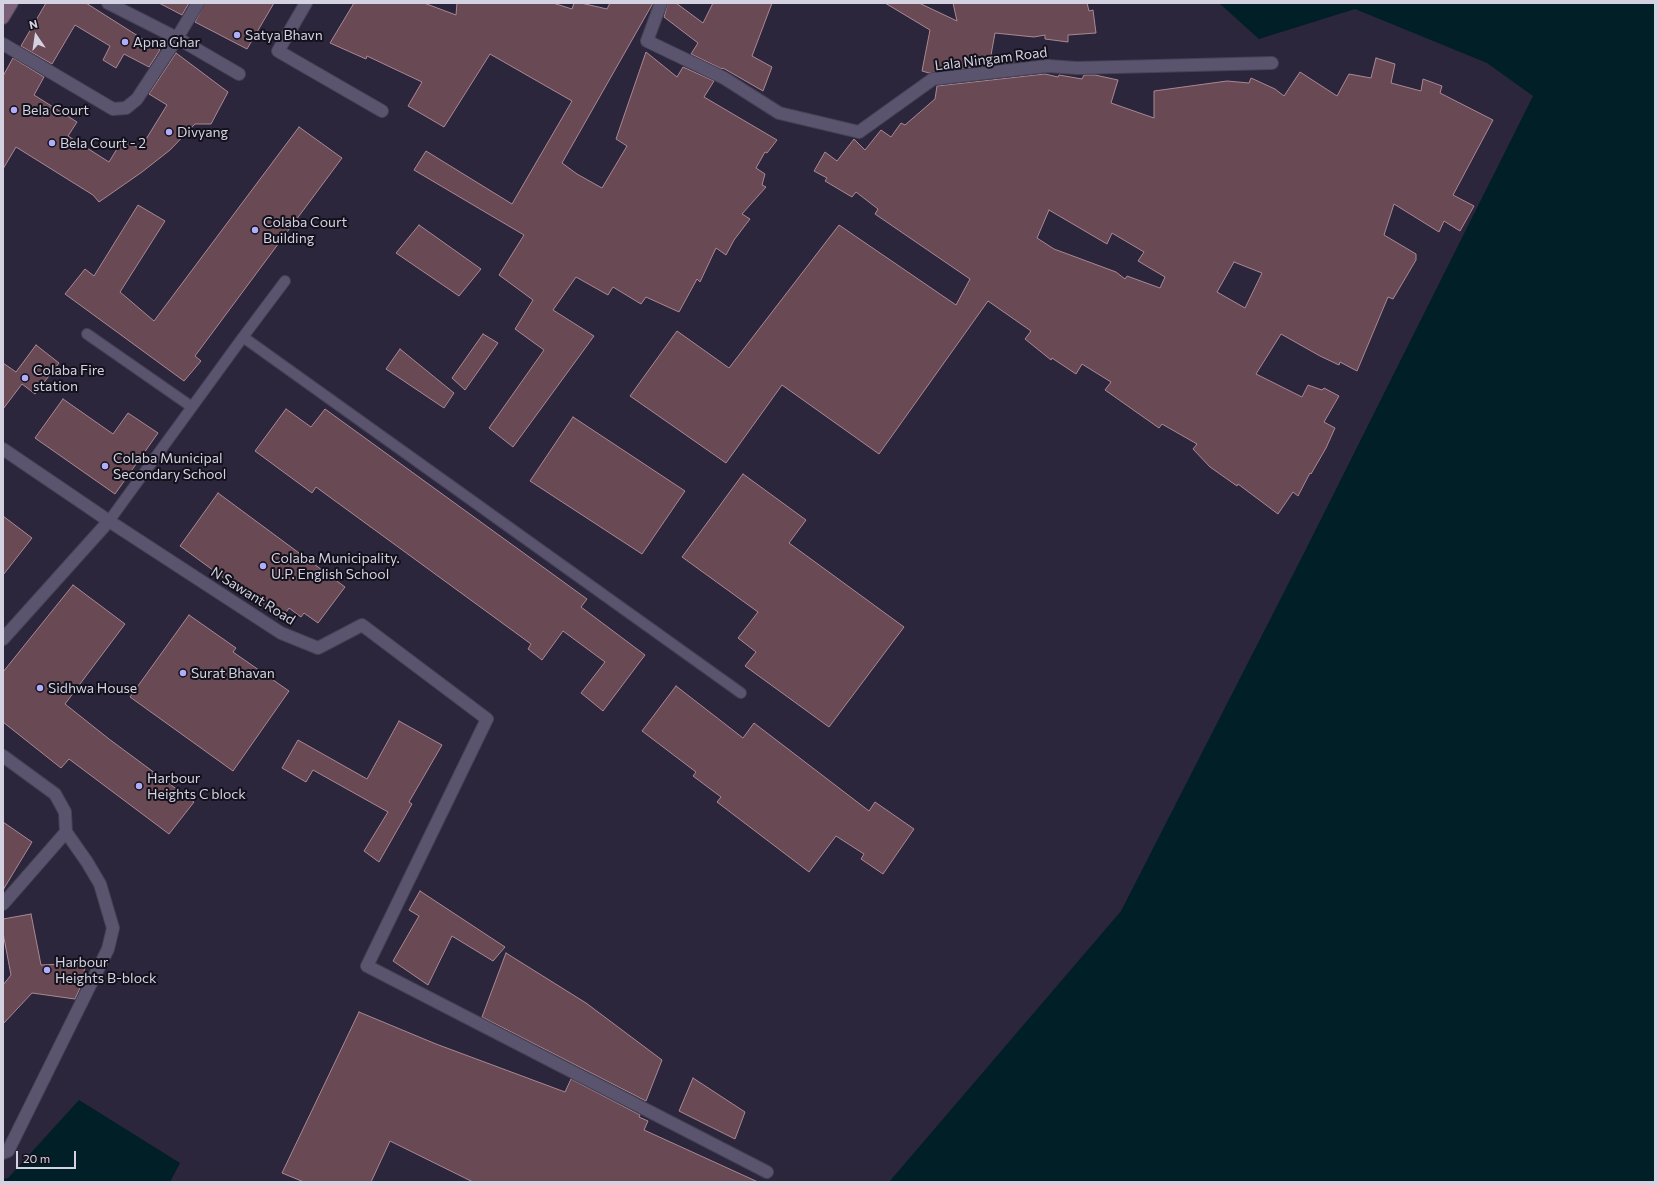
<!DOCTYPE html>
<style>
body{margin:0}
#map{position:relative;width:1658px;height:1185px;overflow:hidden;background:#2c263d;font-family:Commissioner,sans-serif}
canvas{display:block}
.frame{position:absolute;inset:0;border:4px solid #d4d1e1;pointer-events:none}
.north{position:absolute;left:16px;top:16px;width:40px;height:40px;-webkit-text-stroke:3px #13111b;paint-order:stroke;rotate:347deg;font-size:11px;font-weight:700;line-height:16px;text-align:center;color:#d4d1e1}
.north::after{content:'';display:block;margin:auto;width:14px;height:18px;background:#d4d1e1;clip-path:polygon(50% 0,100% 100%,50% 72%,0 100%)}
.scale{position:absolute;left:16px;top:1151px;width:60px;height:18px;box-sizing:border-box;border:2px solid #d4d1e1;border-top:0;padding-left:5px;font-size:12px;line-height:14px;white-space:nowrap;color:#d4d1e1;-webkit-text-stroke:3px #13111b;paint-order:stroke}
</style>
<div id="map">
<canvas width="1658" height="1185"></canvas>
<div class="frame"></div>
<div class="north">N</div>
<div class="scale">20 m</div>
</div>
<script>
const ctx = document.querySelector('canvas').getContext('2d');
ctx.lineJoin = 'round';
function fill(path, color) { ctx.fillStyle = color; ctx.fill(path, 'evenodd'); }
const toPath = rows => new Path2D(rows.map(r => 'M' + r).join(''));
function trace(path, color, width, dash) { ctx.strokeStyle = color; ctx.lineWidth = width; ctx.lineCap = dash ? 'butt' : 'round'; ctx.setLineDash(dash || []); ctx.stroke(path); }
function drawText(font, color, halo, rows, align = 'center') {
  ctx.font = font + ' Commissioner,sans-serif'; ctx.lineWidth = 4; ctx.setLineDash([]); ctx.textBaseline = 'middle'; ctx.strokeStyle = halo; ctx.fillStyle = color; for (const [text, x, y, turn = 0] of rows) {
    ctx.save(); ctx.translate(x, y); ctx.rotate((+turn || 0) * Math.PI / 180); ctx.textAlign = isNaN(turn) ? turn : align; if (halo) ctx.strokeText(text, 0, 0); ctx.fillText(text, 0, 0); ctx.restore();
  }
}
fill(toPath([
 [1219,3,1655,3,1655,1182,889,1182,1121,911,1304,553,1533,96,1487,63,1355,9,1259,39],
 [79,1100,180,1163,170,1182,3,1182,3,1179,8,1178]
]), '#011f26');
const building = toPath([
 [46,3,86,3,160,50,149,67,124,54,116,68,103,60,110,46,75,25,52,64,21,46,46,3],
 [159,3,189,3,182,15,159,3],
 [205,3,274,3,247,49,195,22,205,3],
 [354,3,424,3,456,15,457,3,553,3,572,9,574,3,581,3,607,9,610,3,653,3,562,163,577,174,602,188,627,146,616,139,646,52,677,77,683,67,714,81,704,97,777,140,767,153,765,152,756,168,765,174,762,185,766,187,742,214,750,219,734,240,726,255,716,248,700,282,697,279,679,312,646,297,641,304,613,287,608,295,576,277,553,310,594,336,513,447,489,428,544,350,515,329,533,300,499,275,524,235,414,170,426,151,512,204,572,101,490,54,444,127,408,106,422,82,367,56,366,59,330,43,354,3],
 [668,3,676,3,703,23,713,3,772,3,752,56,772,67,763,91,723,68,722,69,691,54,698,43,664,17,668,3],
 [885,3,919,3,957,21,953,3,1087,3,1089,11,1093,10,1096,33,1068,35,1068,42,1045,39,1045,35,1034,37,995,33,991,55,1013,59,1014,62,929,73,922,71,930,30,885,3],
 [176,53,228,92,211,124,195,124,170,150,142,172,99,202,93,195,16,147,3,169,3,76,13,58,44,77,34,95,77,122,68,136,109,162,123,139,140,149,167,105,149,94,176,53],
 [1376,58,1395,64,1391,83,1421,91,1423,79,1442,86,1440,93,1493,120,1453,195,1474,206,1460,231,1444,221,1439,232,1394,204,1384,235,1416,254,1416,260,1393,299,1388,297,1357,371,1340,362,1339,365,1320,356,1281,334,1256,374,1302,397,1308,385,1322,390,1324,388,1339,396,1324,422,1335,428,1326,448,1311,474,1310,473,1298,496,1293,492,1278,514,1238,484,1237,486,1210,467,1193,449,1197,444,1162,424,1159,428,1105,390,1111,382,1082,364,1076,374,1052,358,1051,360,1025,339,1031,331,988,301,879,454,782,385,726,463,630,396,677,331,729,368,839,225,956,305,970,279,875,214,878,209,856,192,852,197,825,181,827,178,814,171,825,152,837,161,854,139,865,150,881,130,891,137,901,123,905,125,935,99,937,86,1045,74,1058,77,1059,75,1082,79,1084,75,1095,75,1118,80,1111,103,1154,118,1154,91,1227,81,1249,83,1251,78,1275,89,1284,96,1300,72,1337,96,1349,74,1371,78,1376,58],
 [1049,210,1107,244,1112,233,1144,252,1138,261,1165,277,1160,288,1127,276,1125,279,1116,272,1054,249,1037,238,1049,210],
 [1234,262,1262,273,1245,308,1217,292,1234,262],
 [299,127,342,158,195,356,201,361,184,381,65,294,85,269,94,276,138,205,165,221,120,292,154,321,299,127],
 [419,225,481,269,459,296,396,253,419,225],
 [483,334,498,343,465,390,452,378,483,334],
 [36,345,59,363,35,394,22,384,3,409,3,363,16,372,36,345],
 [400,349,454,393,444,408,386,369,400,349],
 [63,399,113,434,128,413,158,433,115,494,35,438,63,399],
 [286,409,311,427,325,409,587,599,581,607,645,655,603,711,581,693,605,662,563,631,542,660,528,649,531,644,316,487,312,493,255,451,286,409],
 [573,417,685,491,642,554,530,481,573,417],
 [743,474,806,520,789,543,904,627,829,727,745,666,756,652,738,638,758,612,682,557,743,474],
 [218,493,345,587,318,623,304,613,301,617,289,608,281,620,180,546,218,493],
 [3,516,32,538,3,575,3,516],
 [73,585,125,624,65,704,109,739,194,802,169,834,69,759,61,768,3,722,3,672,73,585],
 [189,615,236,648,233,652,289,691,233,771,130,697,189,615],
 [676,686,743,738,754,723,869,811,875,802,914,829,883,874,861,859,864,854,836,836,809,872,717,802,721,797,693,776,696,772,642,731,676,686],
 [399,721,442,745,409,802,412,804,379,862,364,851,388,812,313,770,306,782,282,768,298,740,367,779,399,721],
 [3,822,32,842,3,890,3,822],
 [420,891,505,947,493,961,452,936,428,985,393,961,419,916,409,910,420,891],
 [31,914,41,965,86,963,80,988,75,999,32,993,3,1024,3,985,11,975,3,933,3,919,31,914],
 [506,953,586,1003,662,1060,646,1101,482,1017,506,953],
 [359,1012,436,1044,565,1092,571,1079,640,1115,639,1117,648,1121,644,1130,758,1182,473,1182,390,1141,371,1182,304,1182,282,1173,359,1012],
 [693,1078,745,1112,735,1139,679,1111,693,1078]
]);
fill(building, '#694954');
trace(building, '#aa8893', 1);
const lane = toPath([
 [87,334,192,407],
 [243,337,285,281],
 [109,521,243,337,741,693]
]);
const street = toPath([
 [108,3,177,38,239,74],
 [306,3,278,51,382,111],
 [661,3,647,41,724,78,779,113,859,132,933,79,1048,66,1077,68,1272,63],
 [3,44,113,109,126,108,137,99,177,38,198,3],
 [3,449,109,521,281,633,318,648,362,625,487,719,367,966,767,1172],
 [3,639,109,521],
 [3,756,55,794,65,812,66,832,87,862,100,884,113,928,108,949,8,1151,3,1153],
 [3,904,66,832]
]);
const secondary = toPath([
 [3,18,12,3]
]);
trace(lane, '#464155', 12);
trace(street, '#464155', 14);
trace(secondary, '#464155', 14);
trace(lane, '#5a546e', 10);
trace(street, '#5a546e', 12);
trace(secondary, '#7a5f76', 12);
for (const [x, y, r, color] of [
 [237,35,4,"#b0aefa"],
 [125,42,4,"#b0aefa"],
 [14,110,4,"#b0aefa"],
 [169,132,4,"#b0aefa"],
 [52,143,4,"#b0aefa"],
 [255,230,4,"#b0aefa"],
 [25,378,4,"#b0aefa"],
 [105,466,4,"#b0aefa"],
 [263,566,4,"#b0aefa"],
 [183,673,4,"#b0aefa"],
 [40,688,4,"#b0aefa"],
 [139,786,4,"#b0aefa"],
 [47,970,4,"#b0aefa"]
]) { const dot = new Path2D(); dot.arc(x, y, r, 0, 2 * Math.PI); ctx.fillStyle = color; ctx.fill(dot); trace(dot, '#13111b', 1.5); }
drawText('14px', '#d4d1e1', '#13111b', [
 ["Satya Bhavn",245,35],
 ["Apna Ghar",133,42],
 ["Bela Court",22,110],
 ["Divyang",177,132],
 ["Bela Court - 2",60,143],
 ["Colaba Court",263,222],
 ["Building",263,238],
 ["Colaba Fire",33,370],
 ["station",33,386],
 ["Colaba Municipal",113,458],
 ["Secondary School",113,474],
 ["Colaba Municipality.",271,558],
 ["U.P. English School",271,574],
 ["Surat Bhavan",191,673],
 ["Sidhwa House",48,688],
 ["Harbour",147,778],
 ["Heights C block",147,794],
 ["Harbour",55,962],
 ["Heights B-block",55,978]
], 'left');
drawText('14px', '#d4d1e1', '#13111b', [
 ["Lala Ningam Road",991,59,-7],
 ["N Sawant Road",253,596,32]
]);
</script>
